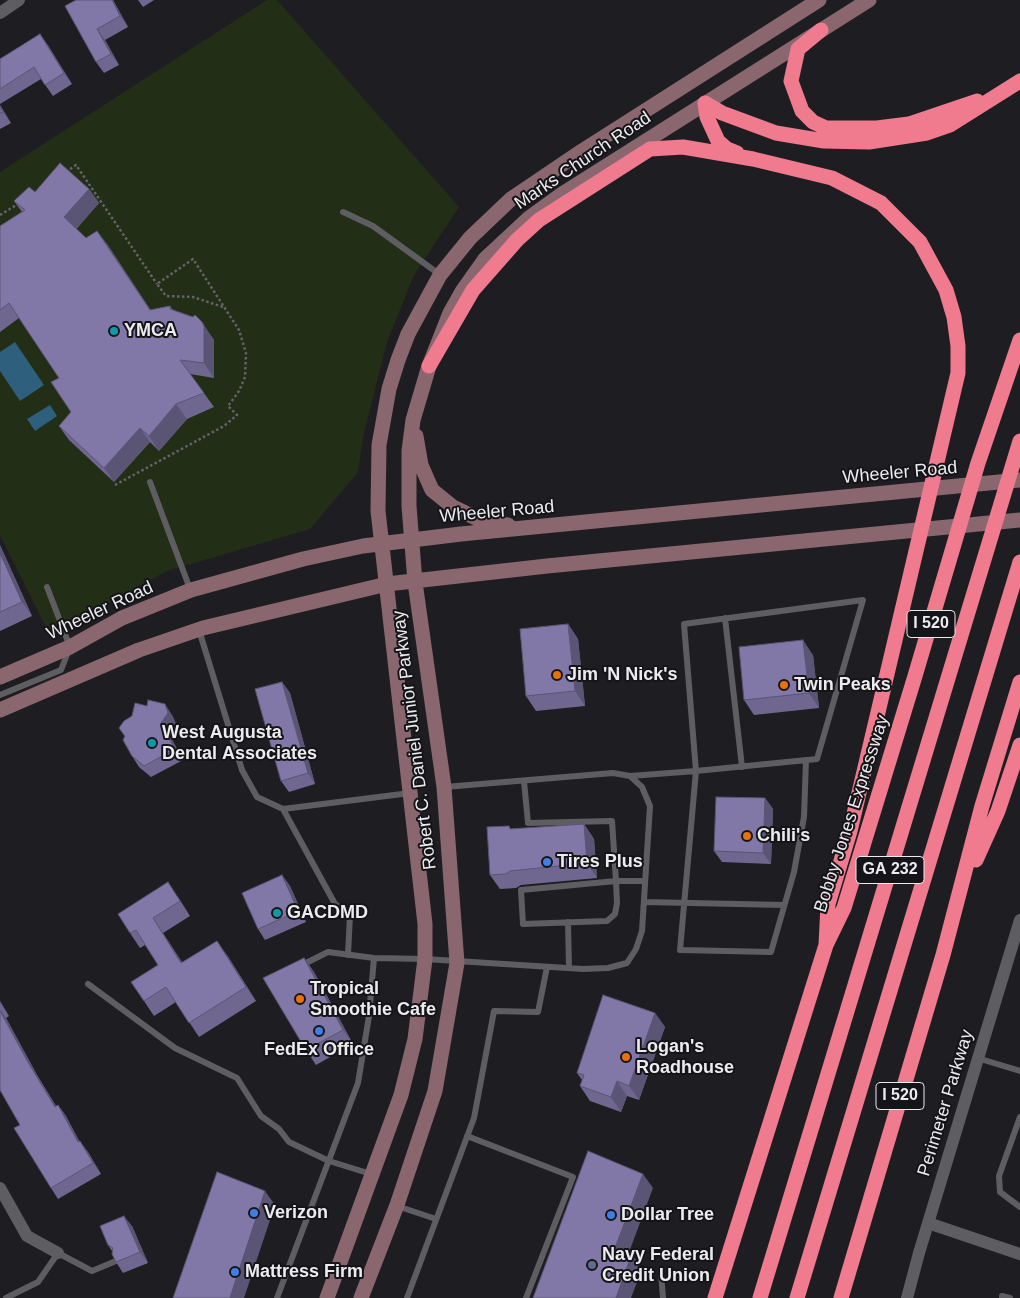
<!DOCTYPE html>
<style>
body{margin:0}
canvas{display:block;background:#1e1d22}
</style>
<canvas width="1020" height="1298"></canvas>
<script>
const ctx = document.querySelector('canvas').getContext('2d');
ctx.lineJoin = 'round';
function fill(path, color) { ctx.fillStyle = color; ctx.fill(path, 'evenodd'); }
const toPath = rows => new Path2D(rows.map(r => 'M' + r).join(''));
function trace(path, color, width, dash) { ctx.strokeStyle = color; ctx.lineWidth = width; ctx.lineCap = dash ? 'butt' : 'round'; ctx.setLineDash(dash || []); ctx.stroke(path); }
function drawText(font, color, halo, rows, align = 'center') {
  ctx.font = font + ' Helvetica,sans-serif'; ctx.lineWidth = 4; ctx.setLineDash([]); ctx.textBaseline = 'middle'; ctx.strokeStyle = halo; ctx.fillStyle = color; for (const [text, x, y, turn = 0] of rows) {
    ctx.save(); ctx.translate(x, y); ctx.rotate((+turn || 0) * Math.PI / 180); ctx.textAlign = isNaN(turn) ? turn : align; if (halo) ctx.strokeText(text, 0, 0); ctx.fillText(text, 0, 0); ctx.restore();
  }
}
fill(toPath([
 [267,0,277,0,459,207,414,275,387,342,363,437,358,472,310,529,167,571,50,635,0,535,0,172]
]), '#222e16');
fill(toPath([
 [15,342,44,385,20,401,0,371,0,352],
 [50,405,57,416,35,431,27,419]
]), '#2e5f7c');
trace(toPath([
 [66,172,76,165,157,284],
 [0,215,18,204],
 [115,485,224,426,237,415,228,406,239,391,245,377,246,353,239,330,193,259,157,284,166,296,193,297,223,307]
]), '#646468', 2.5, [2.5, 2.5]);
trace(toPath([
 [343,212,373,226,439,274],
 [150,482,190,589],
 [725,618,742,767],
 [199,630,242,770,257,797,283,809],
 [0,695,61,670,70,647,47,587],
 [630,776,696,771,684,624,863,600,817,759,696,771,680,950,771,952,794,872,804,817,806,760],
 [524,781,528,823,612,821,616,881,617,903,615,914,607,921,523,924,521,890,616,881,645,881],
 [644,902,784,905],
 [568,922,569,968],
 [348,955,350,915,335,904,283,809,410,793],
 [300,966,328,952,374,958,425,959,583,969,608,968,627,963,636,949,642,931,650,806,642,787,630,776,613,773,445,787],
 [88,984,175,1048,237,1078,261,1116,279,1129,289,1142,329,1161,371,1174],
 [977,1058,1020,1071],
 [1020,1117,999,1176,1000,1192,1020,1207],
 [467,1136,573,1177,526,1298],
 [397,1206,436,1219],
 [661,1273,663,1298],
 [6,1298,38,1282,58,1253,92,1271,116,1261],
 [277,1298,358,1083,369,1016,374,958],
 [407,1298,474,1118,494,1011,538,1012,547,967],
 [1002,1298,1002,1296,1010,1298]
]), '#5e5d62', 6);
trace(toPath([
 [0,13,19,0],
 [0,1188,27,1236,58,1253],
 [928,1223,1020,1254],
 [907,1298,919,1253,1020,920]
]), '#5e5d62', 12);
trace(toPath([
 [416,436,421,465,432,490,453,507,478,519,508,525],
 [0,677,70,647,122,618,191,590,303,559,363,546,461,534,1020,480],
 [0,710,139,650,203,628,387,584,547,566,1020,520],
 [327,1298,401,1095,415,1039,425,959,425,924,378,511,379,445,389,389,398,360,408,334,440,275,470,238,511,199,582,151,819,0],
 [361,1298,397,1205,435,1091,457,963,444,787,415,582,409,506,409,451,413,420,429,366,450,313,463,290,485,259,529,218,562,194,869,0]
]), '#8a666f', 15);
trace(toPath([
 [821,30,798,49,791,81,802,111,813,122,826,128,877,128,909,124,977,101],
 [705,103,722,113,776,133,824,141,869,142,927,133,950,125,1020,81],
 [705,103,707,117,718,141,727,149,737,153],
 [429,366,473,290,517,240,539,220,650,149,683,147,753,159,832,178,881,203,920,242,946,290,954,317,958,346,958,373,850,831,828,904,826,945],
 [976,860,998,811,1020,745],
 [715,1298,826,945,844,908,915,676,978,463,1020,340],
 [760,1298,1020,441],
 [797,1298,1020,562],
 [841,1298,943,955,982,806,1020,682]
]), '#f07a8e', 15);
fill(toPath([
 [76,0,113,0,128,27,105,40,119,65,104,73,96,62],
 [138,0,154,0,143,7],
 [40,34,72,84,53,96,41,79,0,104,0,59],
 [0,105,11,123,0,129],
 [89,189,99,203,76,229,86,238,97,231,150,310,170,306,172,309,212,337,214,340,214,378,190,374,214,407,187,419,159,451,150,442,114,482,69,440,59,426,71,412,59,378,19,318,0,332,0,226,22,212,14,201,35,192],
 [0,545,32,616,0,631],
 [568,624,578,639,585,706,536,711,526,696],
 [813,655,819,708,754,715,744,700],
 [282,682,290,693,315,784,289,792,281,781],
 [172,715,176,724,169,734,183,760,151,777,139,767,132,756,125,737,119,728,132,716],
 [765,798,773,809,771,864,722,862,714,851],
 [584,824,594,839,597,878,521,885,516,888,500,889,490,875,509,826,511,829],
 [282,875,290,886,306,922,265,940,258,929],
 [178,897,190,916,163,933,182,963,227,955,256,1001,199,1037,176,1002,154,1016,144,1001,158,965,145,945,140,948,130,933],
 [304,958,314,972,353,1044,316,1065,306,1050],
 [0,1001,9,1016,6,1018,37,1075,56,1106,58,1105,66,1116,79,1142,88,1152,101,1174,58,1199,51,1188,20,1125,0,1090],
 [655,1013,665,1027,639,1100,627,1096,621,1112,590,1101,580,1086,582,1080,577,1073],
 [132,1226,148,1263,123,1273,116,1262,112,1251,108,1245]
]), '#6f6790');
fill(toPath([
 [112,0,113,0,128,27,120,16],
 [97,29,105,40,119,65,111,54],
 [40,34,48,45,72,84,64,73],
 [0,105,11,123,3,112,0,107],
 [89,189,99,203,74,232,64,217],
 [97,231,108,245,160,324,150,310],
 [202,322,214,340,214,378,204,363],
 [176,404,187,419,159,451,149,436],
 [140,428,150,442,114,482,104,468],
 [0,545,32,616,22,602,0,553],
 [568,624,578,639,585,706,575,691],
 [803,640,813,655,819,708,809,693],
 [282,682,290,693,315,784,308,773],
 [165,704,172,715,176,724,169,734,183,760,175,749,161,723],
 [765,798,773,809,771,864,763,853],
 [584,824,594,839,597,878,587,863],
 [282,875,290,886,306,922,298,911],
 [168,882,178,897,190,916,180,901],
 [153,918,163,933,192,977,181,963],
 [217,941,227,955,256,1001,246,987],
 [304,958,314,972,353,1044,343,1030],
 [0,1001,9,1016,0,1003],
 [0,1010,6,1018,37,1075,63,1118,55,1107,29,1064],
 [655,1013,665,1027,639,1100,629,1086],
 [617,1081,627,1096,621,1112,611,1097],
 [58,1105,66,1116,86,1153,78,1142],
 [80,1141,88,1152,101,1174,93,1163],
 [643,1174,653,1188,625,1263,615,1248],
 [265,1191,275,1205,244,1298,230,1298],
 [124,1216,132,1226,148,1263,140,1252],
 [632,1254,642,1269,631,1298,616,1298]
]), '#5a5475');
const building = toPath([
 [76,0,112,0,120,16,97,29,111,54,96,62,65,6,76,0],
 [40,34,64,73,45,85,34,67,0,89,0,59,40,34],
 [0,107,3,112,0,113,0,107],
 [60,163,89,189,64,217,86,238,97,231,150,310,170,306,170,309,193,317,195,315,202,322,204,326,204,363,180,360,204,393,176,404,149,436,140,428,104,468,59,426,71,412,51,382,59,378,9,303,0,310,0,226,25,210,14,201,29,187,35,192,60,163],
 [0,553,22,602,0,612,0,553],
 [568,624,575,691,526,696,520,629,568,624],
 [803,640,809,693,744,700,739,647,803,640],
 [282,682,308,773,281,781,255,689,282,682],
 [148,700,165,704,168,713,161,723,175,749,144,766,132,756,123,740,125,736,119,728,124,721,132,716,135,703,147,706,148,700],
 [716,797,765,798,763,853,714,851,716,797],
 [584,824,587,863,510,871,506,874,490,875,487,827,509,826,510,829,584,824],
 [282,875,298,911,258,929,242,893,282,875],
 [168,882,180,901,153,918,181,963,217,941,246,987,189,1023,166,987,144,1001,131,982,158,965,136,930,130,933,118,914,168,882],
 [304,958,343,1030,306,1050,263,978,304,958],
 [603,995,655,1013,629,1086,617,1081,611,1097,580,1086,584,1075,577,1073,603,995],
 [0,1011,29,1064,55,1107,58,1105,78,1142,80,1141,93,1163,51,1188,14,1128,20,1125,0,1090,0,1011],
 [588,1151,643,1174,615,1248,632,1254,616,1298,533,1298,588,1151],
 [217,1172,265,1191,230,1298,173,1298,217,1172],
 [124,1216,140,1252,116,1262,112,1254,113,1248,108,1245,100,1226,124,1216]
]);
fill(building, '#8178a7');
trace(building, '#5a5475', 1);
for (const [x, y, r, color] of [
 [114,331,5,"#0f9aa8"],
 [557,675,5,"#e8710a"],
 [784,685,5,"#e8710a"],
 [152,743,5,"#0f9aa8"],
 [747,836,5,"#e8710a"],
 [547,862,5,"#3f7fe0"],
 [277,913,5,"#0f9aa8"],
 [300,999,5,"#e8710a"],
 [319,1031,5,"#3f7fe0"],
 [626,1057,5,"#e8710a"],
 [254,1213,5,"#3f7fe0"],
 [611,1215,5,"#3f7fe0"],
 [592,1265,5,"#5c6f8a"],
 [235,1272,5,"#3f7fe0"]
]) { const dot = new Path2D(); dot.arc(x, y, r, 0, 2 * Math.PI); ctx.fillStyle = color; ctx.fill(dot); trace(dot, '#151418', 2); }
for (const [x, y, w] of [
 [931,624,48],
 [890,870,68],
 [900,1096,48]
]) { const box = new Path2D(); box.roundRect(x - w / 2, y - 13.5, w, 27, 4); ctx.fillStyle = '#151418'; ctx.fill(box); trace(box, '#ececef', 1); }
drawText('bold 16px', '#ececef', null, [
 ["I 520",931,624],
 ["GA 232",890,870],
 ["I 520",900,1096]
]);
drawText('18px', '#ececef', '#151418', [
 ["Marks Church Road",583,161,-34],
 ["Wheeler Road",900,473,-5],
 ["Wheeler Road",497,512,-5],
 ["Wheeler Road",100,611,-25],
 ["Robert C. Daniel Junior Parkway",415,740,-97],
 ["Bobby Jones Expressway",852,814,-72],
 ["Perimeter Parkway",946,1103,-73]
]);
drawText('bold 18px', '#ececef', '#151418', [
 ["YMCA",124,331],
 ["Jim 'N Nick's",567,675],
 ["Twin Peaks",794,685],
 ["West Augusta",162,733],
 ["Dental Associates",162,754],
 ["Chili's",757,836],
 ["Tires Plus",557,862],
 ["GACDMD",287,913],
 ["Tropical",310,989],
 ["Smoothie Cafe",310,1010],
 ["Logan's",636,1047],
 ["Roadhouse",636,1068],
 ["FedEx Office",319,1050,"center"],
 ["Verizon",264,1213],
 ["Dollar Tree",621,1215],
 ["Navy Federal",602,1255],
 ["Credit Union",602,1276],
 ["Mattress Firm",245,1272]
], 'left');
</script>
